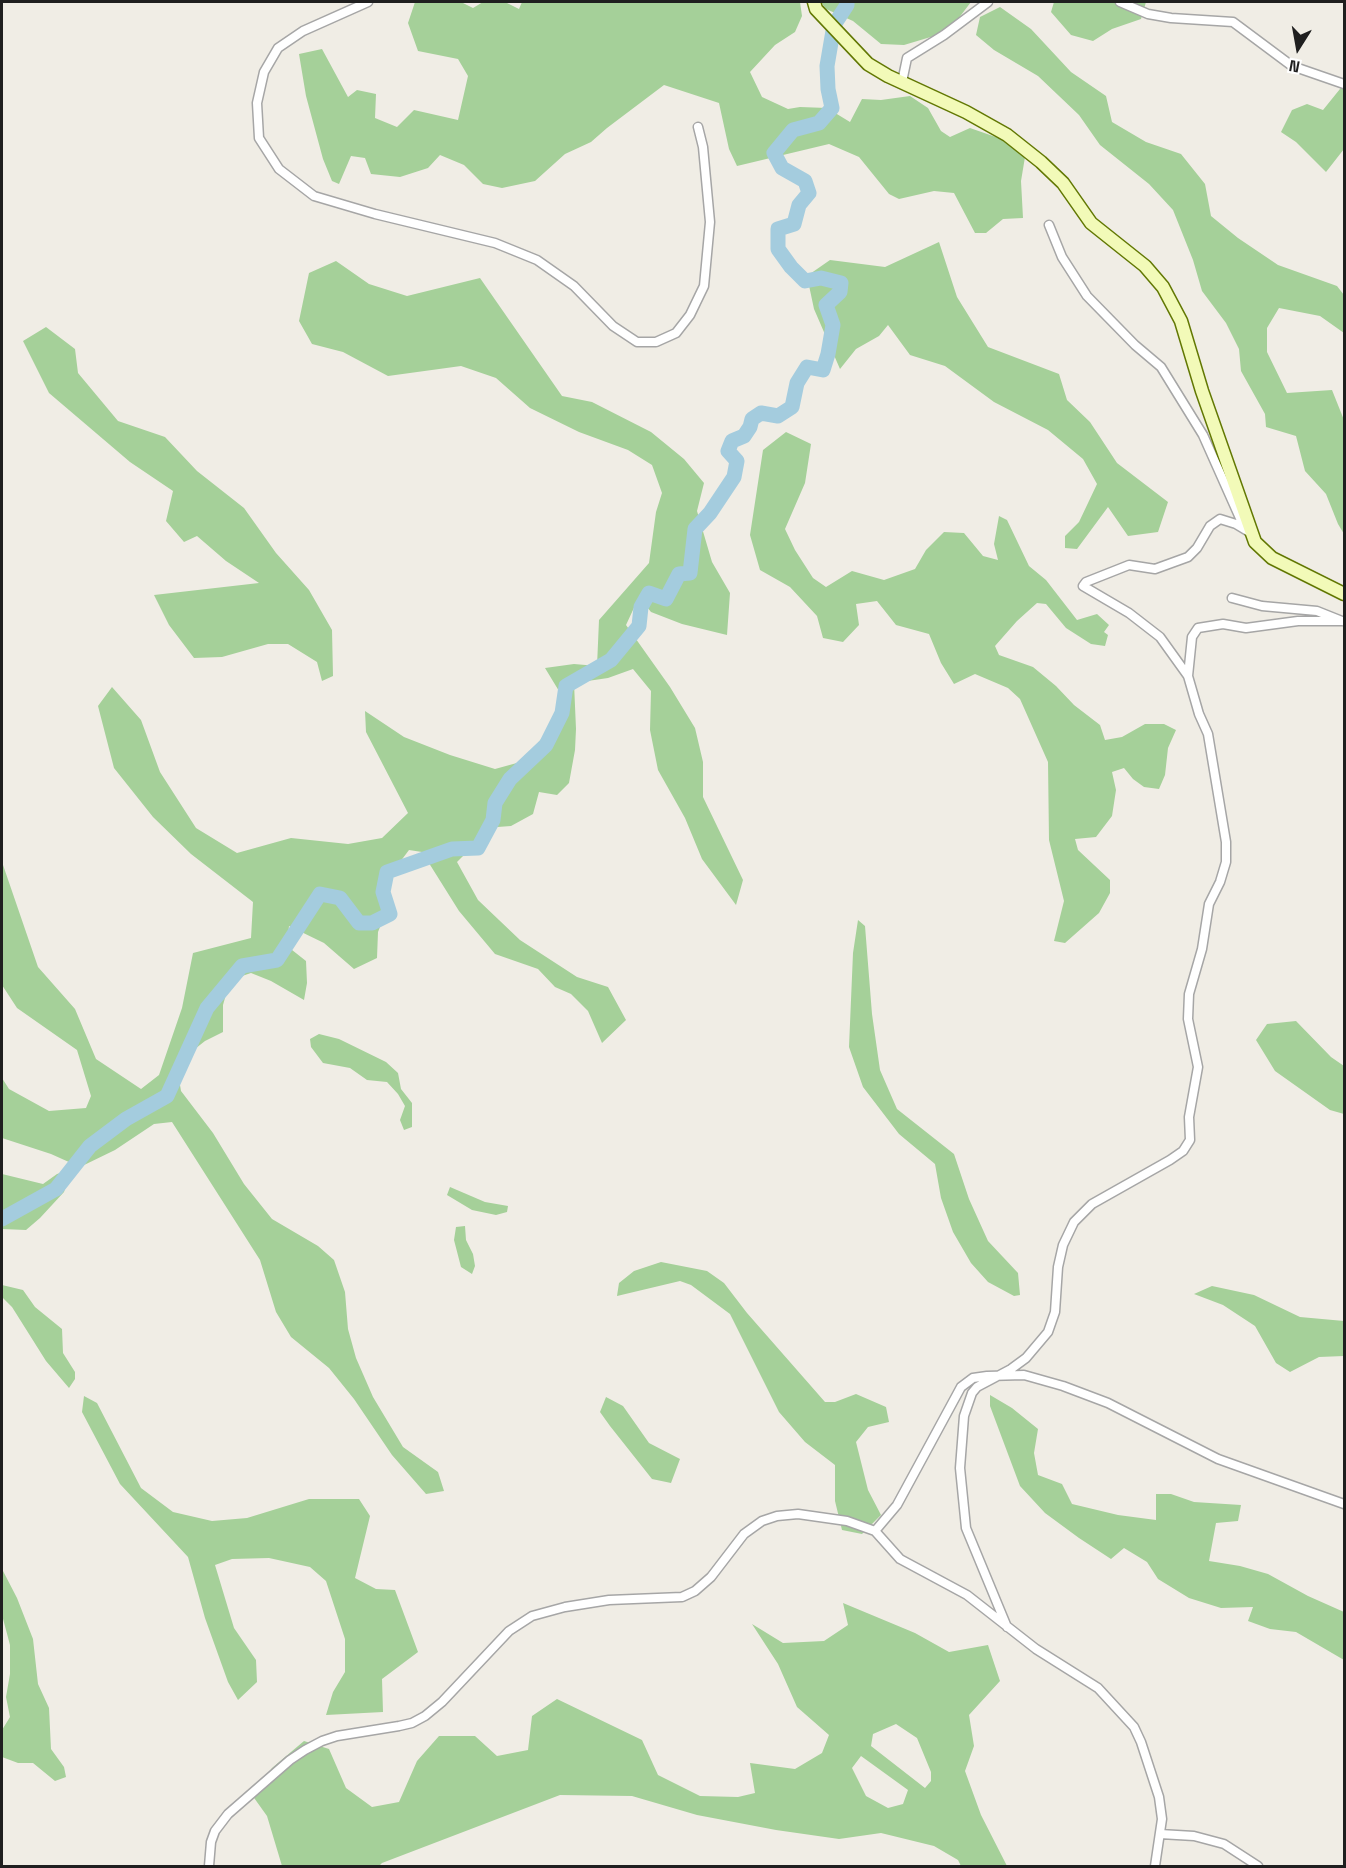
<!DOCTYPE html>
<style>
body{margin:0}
#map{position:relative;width:1346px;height:1868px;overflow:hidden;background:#f0ede5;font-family:"Space Grotesk",sans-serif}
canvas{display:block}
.frame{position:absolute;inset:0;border:3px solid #1f1f1f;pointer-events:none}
.north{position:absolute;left:1268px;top:18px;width:60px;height:60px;-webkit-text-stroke:4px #fff;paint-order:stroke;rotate:191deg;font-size:16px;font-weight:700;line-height:24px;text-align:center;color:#1f1f1f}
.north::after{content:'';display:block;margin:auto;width:21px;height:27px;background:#1f1f1f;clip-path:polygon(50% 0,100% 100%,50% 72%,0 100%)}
</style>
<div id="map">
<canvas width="1346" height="1868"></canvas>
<div class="frame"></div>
<div class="north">N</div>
</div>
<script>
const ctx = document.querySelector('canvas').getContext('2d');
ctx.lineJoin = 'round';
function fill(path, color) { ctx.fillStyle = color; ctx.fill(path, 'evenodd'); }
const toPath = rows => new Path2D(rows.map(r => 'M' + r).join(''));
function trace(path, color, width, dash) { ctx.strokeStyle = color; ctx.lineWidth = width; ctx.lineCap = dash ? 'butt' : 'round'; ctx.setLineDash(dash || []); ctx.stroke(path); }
fill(toPath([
 [415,2,461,2,473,8,483,2,505,2,519,9,522,2,800,2,802,16,795,32,775,45,750,72,762,97,788,109,800,107,827,108,850,122,862,99,881,100,910,96,928,108,941,131,950,137,970,128,1010,142,1025,157,1021,181,1023,218,1003,219,986,233,975,233,954,193,934,191,899,199,889,194,859,157,829,144,737,166,729,149,719,103,664,85,607,128,591,142,565,154,535,181,502,188,483,184,464,165,440,155,428,168,400,177,371,174,365,158,351,156,339,184,332,181,323,159,306,96,299,54,322,49,348,97,357,90,376,94,375,118,397,127,414,110,458,120,468,76,458,59,418,51,408,23],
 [821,2,971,2,955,23,934,36,904,45,881,44,853,21,826,9],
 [1054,2,1146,2,1141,19,1112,29,1093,41,1071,35,1051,12],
 [1000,7,1031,29,1071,72,1106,96,1112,122,1146,142,1181,154,1205,184,1211,216,1238,238,1278,265,1337,286,1344,295,1344,333,1320,316,1279,308,1267,328,1267,352,1287,393,1332,390,1344,420,1344,534,1338,524,1326,494,1305,471,1296,436,1266,427,1265,414,1241,371,1239,349,1226,323,1202,291,1193,260,1173,210,1149,184,1100,145,1079,115,1038,76,994,50,976,35,980,17],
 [1344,84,1344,149,1326,172,1296,142,1281,132,1292,110,1307,104,1323,110],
 [939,242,957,297,988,347,1059,374,1067,400,1090,422,1117,463,1168,502,1158,532,1128,536,1108,507,1077,549,1065,548,1065,536,1079,522,1097,484,1083,459,1048,430,994,402,945,366,910,355,888,325,879,336,856,349,840,369,814,309,807,276,830,260,885,267],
 [336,261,369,284,407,296,480,278,562,396,592,402,651,432,684,459,704,483,697,511,712,562,730,593,727,635,682,624,651,612,639,597,626,625,670,687,695,728,703,762,703,797,743,880,736,905,702,859,685,818,658,770,650,730,651,691,633,669,608,678,574,683,576,729,575,750,569,783,557,795,539,792,533,814,511,826,484,828,476,843,457,862,478,900,520,940,577,977,608,987,626,1020,602,1043,588,1011,571,994,555,987,538,969,495,954,459,911,422,852,409,850,394,870,388,882,390,902,378,932,377,958,354,969,324,943,289,926,287,946,306,961,307,983,304,1000,271,981,251,973,230,980,223,1005,223,1032,205,1041,186,1056,178,1073,181,1091,213,1133,244,1184,272,1219,318,1246,334,1260,345,1292,348,1329,356,1358,373,1397,403,1447,438,1472,444,1491,426,1494,392,1455,354,1399,329,1368,291,1337,276,1312,260,1260,172,1122,154,1124,115,1150,80,1167,51,1154,2,1138,2,1078,9,1089,49,1111,86,1108,91,1096,77,1050,17,1008,2,985,2,862,38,967,75,1009,96,1059,141,1089,159,1075,182,1008,193,953,251,938,253,902,191,854,153,817,114,768,98,706,112,687,141,720,160,772,196,828,237,853,291,838,348,844,382,838,408,813,366,732,365,711,404,737,450,755,495,769,524,761,552,725,562,696,545,668,574,664,597,666,599,620,649,563,656,512,662,493,652,465,628,450,579,432,530,408,496,378,461,366,388,376,343,352,312,344,299,321,309,273],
 [46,327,75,349,78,373,118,421,165,437,197,471,244,508,276,553,309,590,332,630,333,676,322,681,317,662,288,644,268,644,222,657,194,658,169,625,154,595,259,583,226,561,197,536,184,542,166,521,173,491,130,462,49,393,23,341],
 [786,432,811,444,805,483,785,529,795,550,813,578,826,587,852,571,884,580,915,569,926,550,944,532,964,533,983,556,998,560,994,544,999,516,1007,520,1029,566,1046,580,1077,620,1097,614,1109,625,1104,632,1108,635,1105,646,1091,644,1066,628,1046,604,1037,603,1017,621,995,646,999,655,1033,667,1056,686,1074,705,1100,725,1105,740,1122,737,1145,724,1164,724,1176,730,1168,748,1165,775,1159,789,1144,787,1133,779,1124,768,1112,772,1116,790,1112,816,1096,837,1075,839,1078,850,1110,880,1110,893,1099,913,1065,943,1054,941,1064,901,1049,840,1048,762,1020,699,1008,688,975,674,954,684,941,663,929,634,896,625,877,601,856,604,859,625,843,642,823,638,817,616,790,587,760,570,750,535,763,450],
 [858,920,865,926,872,1014,880,1070,897,1109,954,1154,969,1199,988,1241,1018,1273,1020,1295,1014,1296,988,1282,971,1263,953,1232,941,1198,935,1164,899,1134,863,1087,849,1047,853,953],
 [1296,1021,1331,1057,1344,1066,1344,1114,1330,1110,1275,1071,1256,1040,1267,1024],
 [319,1034,339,1039,386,1062,398,1073,401,1089,412,1103,412,1127,404,1130,400,1120,405,1106,398,1094,387,1082,367,1080,350,1068,323,1063,311,1047,310,1039],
 [67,1171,68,1179,64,1192,40,1218,26,1230,2,1229,2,1174,43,1184,57,1174],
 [450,1187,485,1202,508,1206,507,1212,496,1215,472,1210,447,1195],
 [465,1226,466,1240,473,1254,475,1266,472,1274,461,1267,454,1240,456,1227],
 [661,1262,707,1271,724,1283,747,1313,825,1402,835,1402,856,1394,886,1407,889,1422,868,1427,856,1442,868,1490,881,1515,862,1534,842,1530,835,1501,835,1465,805,1442,779,1412,730,1314,691,1285,680,1281,617,1296,619,1283,634,1271],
 [2,1285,23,1290,35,1307,62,1329,63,1353,75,1372,75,1379,69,1388,46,1361,12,1307,2,1297],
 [1212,1286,1254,1295,1300,1317,1344,1321,1344,1356,1319,1357,1290,1372,1276,1363,1255,1326,1223,1305,1194,1294],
 [990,1395,1012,1408,1038,1429,1034,1453,1038,1475,1062,1484,1072,1504,1118,1515,1156,1520,1156,1494,1171,1494,1194,1502,1241,1505,1238,1521,1216,1523,1209,1561,1240,1566,1268,1574,1308,1596,1344,1612,1344,1660,1296,1632,1270,1629,1248,1621,1253,1607,1221,1608,1189,1598,1158,1579,1147,1562,1124,1548,1111,1559,1079,1538,1045,1513,1020,1486,990,1406],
 [84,1396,97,1403,141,1488,173,1512,212,1521,247,1518,309,1499,359,1499,370,1516,355,1578,376,1589,395,1590,418,1652,382,1679,383,1712,326,1715,333,1692,345,1672,345,1639,326,1581,310,1567,269,1558,232,1559,215,1565,234,1628,256,1660,257,1682,238,1700,228,1682,205,1618,188,1557,120,1484,82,1412],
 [606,1397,623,1406,649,1443,680,1459,671,1483,652,1479,610,1426,600,1412],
 [2,1569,17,1598,33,1639,38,1684,49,1708,51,1749,64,1767,66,1777,55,1781,33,1763,18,1763,2,1757,2,1730,10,1717,6,1697,10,1674,10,1645,2,1615],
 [843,1603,915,1633,949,1652,988,1645,1000,1681,969,1715,974,1746,965,1771,981,1815,1007,1866,961,1866,958,1860,934,1846,881,1833,839,1839,776,1830,697,1815,632,1796,560,1795,382,1863,379,1866,282,1866,267,1816,252,1795,272,1768,304,1741,329,1749,346,1788,372,1807,399,1802,417,1761,439,1736,475,1736,497,1756,528,1750,532,1716,557,1699,642,1740,658,1775,700,1796,738,1797,755,1793,750,1763,795,1769,822,1753,829,1735,797,1707,778,1664,752,1624,783,1643,824,1641,848,1625],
 [896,1724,917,1738,931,1772,931,1781,925,1788,871,1746,873,1734],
 [861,1756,908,1790,903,1804,888,1808,866,1796,852,1768]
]), '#a5d099');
trace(toPath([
 [2,1219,56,1189,90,1146,126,1119,167,1096,207,1008,242,966,277,960,320,894,340,898,359,923,372,923,390,914,383,892,387,872,452,849,478,848,493,820,495,803,510,779,546,745,562,713,566,686,611,660,639,626,641,607,649,593,666,599,679,574,690,573,695,529,710,513,734,477,737,461,728,451,732,441,744,436,750,427,752,419,761,413,778,416,792,407,797,383,807,367,823,370,828,354,833,325,826,305,840,292,841,283,821,278,805,281,791,267,778,249,778,229,794,224,799,205,809,193,805,181,782,168,774,153,793,130,819,123,832,108,828,89,827,66,834,25,847,5,847,2]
]), '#a4ccde', 15);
const street = toPath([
 [368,2,303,31,278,48,264,72,257,103,259,138,279,169,314,196,375,214,495,243,537,260,574,286,613,326,637,342,656,342,676,333,690,315,704,286,710,222,703,147,698,127],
 [1120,2,1148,14,1171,18,1233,22,1292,66,1344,84],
 [902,82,907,58,944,35,988,2],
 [1049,225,1062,257,1087,296,1135,345,1161,367,1203,435,1244,527],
 [1232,598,1262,606,1317,611,1342,621],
 [1188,676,1192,637,1198,628,1223,624,1246,628,1298,621,1344,621],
 [875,1531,897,1505,961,1387,973,1378,987,1376,1024,1375,1063,1386,1108,1403,1218,1459,1344,1504],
 [1007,1627,966,1528,960,1468,964,1416,972,1393,977,1387,1011,1369,1026,1358,1048,1332,1055,1312,1058,1267,1063,1245,1074,1222,1092,1204,1170,1160,1183,1151,1190,1140,1189,1117,1198,1067,1188,1019,1189,994,1202,949,1209,904,1220,882,1226,862,1226,842,1208,734,1199,714,1188,676,1160,637,1129,613,1083,586,1086,582,1129,565,1155,569,1188,557,1197,548,1210,526,1220,519,1236,524,1251,533],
 [1160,1834,1194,1836,1224,1844,1258,1866],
 [209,1866,211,1842,215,1831,228,1814,290,1760,305,1750,322,1741,337,1736,399,1726,412,1723,425,1716,442,1702,509,1631,532,1616,565,1607,609,1600,682,1597,695,1591,711,1577,744,1534,762,1521,777,1516,798,1514,847,1521,875,1531,900,1559,967,1595,1036,1649,1098,1688,1134,1727,1141,1742,1159,1797,1162,1819,1155,1866]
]);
const secondary = toPath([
 [814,2,816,9,868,64,888,76,966,112,1007,135,1041,162,1063,183,1091,223,1145,266,1163,287,1181,321,1202,391,1255,542,1272,558,1344,594]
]);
trace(street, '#a6a6a6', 11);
trace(secondary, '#627803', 15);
trace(street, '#fff', 8);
trace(secondary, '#f2fab8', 12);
</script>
